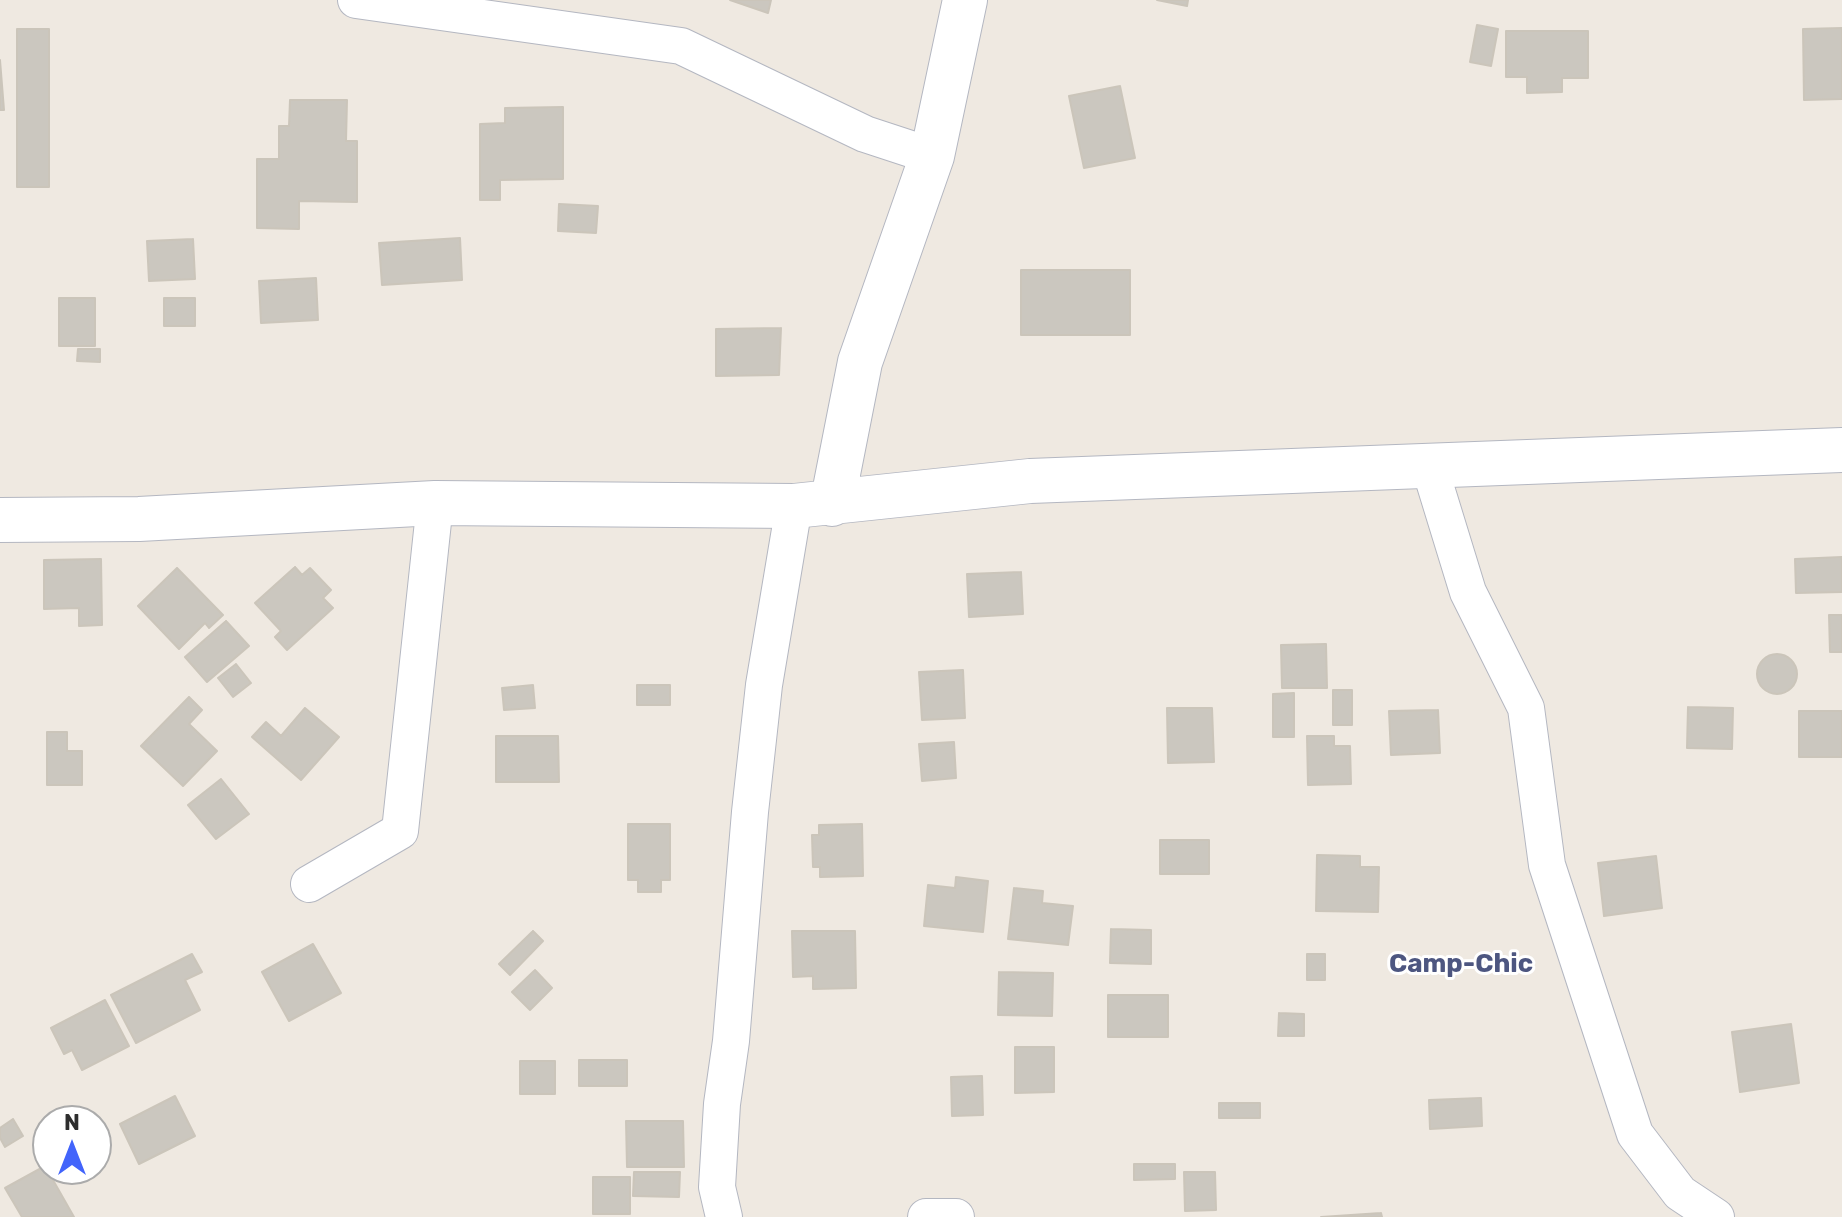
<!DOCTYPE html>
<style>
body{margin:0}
#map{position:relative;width:1842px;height:1217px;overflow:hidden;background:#efe9e1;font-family:Rubik,sans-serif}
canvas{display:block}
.north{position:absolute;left:32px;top:1105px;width:80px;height:80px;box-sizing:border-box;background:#fff;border:2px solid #ababab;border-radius:50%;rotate:0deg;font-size:22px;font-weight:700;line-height:32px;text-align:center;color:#2e2e2e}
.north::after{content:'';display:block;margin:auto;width:28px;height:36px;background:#4264fb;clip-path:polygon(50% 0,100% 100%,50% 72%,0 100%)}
</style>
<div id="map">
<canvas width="1842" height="1217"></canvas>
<div class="north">N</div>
</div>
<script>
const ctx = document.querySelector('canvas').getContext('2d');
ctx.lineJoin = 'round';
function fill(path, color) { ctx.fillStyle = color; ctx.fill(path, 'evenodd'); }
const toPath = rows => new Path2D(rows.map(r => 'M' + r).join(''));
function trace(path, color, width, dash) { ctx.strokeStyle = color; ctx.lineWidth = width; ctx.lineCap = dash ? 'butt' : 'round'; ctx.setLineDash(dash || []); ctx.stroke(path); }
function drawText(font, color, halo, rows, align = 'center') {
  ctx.font = font + ' Rubik,sans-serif'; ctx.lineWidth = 6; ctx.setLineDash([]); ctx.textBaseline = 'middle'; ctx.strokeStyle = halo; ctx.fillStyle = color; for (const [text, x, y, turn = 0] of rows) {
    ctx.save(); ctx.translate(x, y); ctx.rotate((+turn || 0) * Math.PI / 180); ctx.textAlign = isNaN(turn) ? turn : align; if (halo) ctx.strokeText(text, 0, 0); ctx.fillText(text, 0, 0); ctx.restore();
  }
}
const building = toPath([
 [730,0,771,0,768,13,730,0],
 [1157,0,1188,0,1187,6,1157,0],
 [1477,25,1498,29,1491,66,1470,62,1477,25],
 [1842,28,1842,99,1804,100,1803,29,1842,28],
 [17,29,49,29,49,187,17,187,17,29],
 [1506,31,1588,31,1588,78,1562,78,1562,92,1527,93,1527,77,1506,77,1506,31],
 [0,60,4,110,0,110,0,60],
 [1120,86,1135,158,1084,168,1069,96,1120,86],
 [290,100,347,100,346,141,357,141,357,202,299,201,299,229,257,228,257,159,279,159,279,126,289,126,290,100],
 [563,107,563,179,500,180,500,200,480,200,480,124,505,123,505,108,563,107],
 [559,204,598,206,596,233,558,231,559,204],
 [460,238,462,280,382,285,379,243,460,238],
 [193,239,195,279,149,281,147,241,193,239],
 [1021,270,1130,270,1130,335,1021,335,1021,270],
 [316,278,318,320,261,323,259,281,316,278],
 [59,298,95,298,95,346,59,346,59,298],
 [164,298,195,298,195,326,164,326,164,298],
 [781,328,779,375,716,376,716,329,781,328],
 [78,349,100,349,100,362,77,361,78,349],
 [1842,557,1842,592,1796,593,1795,559,1842,557],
 [101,559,102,625,79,626,79,608,44,609,44,560,101,559],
 [295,567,302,575,310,568,331,590,323,598,333,608,287,650,275,637,281,631,255,603,295,567],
 [177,568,223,615,209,628,205,623,179,649,138,606,177,568],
 [1021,572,1023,614,969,617,967,574,1021,572],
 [1829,615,1842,615,1842,652,1830,652,1829,615],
 [226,621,249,646,207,682,185,657,226,621],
 [1326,644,1327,688,1282,688,1281,645,1326,644],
 '1757 674a20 20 0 1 1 40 0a20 20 0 1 1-40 0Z',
 [236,664,251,683,233,697,218,678,236,664],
 [963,670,965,718,922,720,919,672,963,670],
 [533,685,535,708,504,710,502,688,533,685],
 [637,685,670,685,670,705,637,705,637,685],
 [1333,690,1352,690,1352,725,1333,725,1333,690],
 [1294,693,1294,737,1273,737,1273,694,1294,693],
 [189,697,202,710,189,724,217,751,183,786,141,746,189,697],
 [1688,707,1733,708,1732,749,1687,748,1688,707],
 [305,708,339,737,301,780,252,737,266,722,281,736,305,708],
 [1167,708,1212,708,1214,762,1168,763,1167,708],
 [1438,710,1440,753,1391,755,1389,711,1438,710],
 [1799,711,1842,711,1842,757,1799,757,1799,711],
 [47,732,67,732,67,751,82,751,82,785,47,785,47,732],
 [496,736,558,736,559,782,496,782,496,736],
 [1307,736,1334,736,1334,746,1350,746,1351,784,1308,785,1307,736],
 [954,742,956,778,922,781,919,744,954,742],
 [221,779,249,814,216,839,188,805,221,779],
 [628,824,670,824,670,880,661,880,661,892,638,892,638,880,628,880,628,824],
 [862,824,863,876,820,877,820,867,813,867,812,835,819,835,819,825,862,824],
 [1160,840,1209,840,1209,874,1160,874,1160,840],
 [1317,855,1360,856,1360,867,1379,867,1378,912,1316,911,1317,855],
 [1656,856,1662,908,1604,916,1598,863,1656,856],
 [956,877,988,881,983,932,924,926,928,885,955,888,956,877],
 [1014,888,1043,891,1042,903,1073,906,1068,945,1008,939,1014,888],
 [1111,929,1151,930,1151,964,1110,963,1111,929],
 [533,931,543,941,510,975,499,964,533,931],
 [792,931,855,931,856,988,813,989,813,976,793,977,792,931],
 [313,944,341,993,289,1021,262,972,313,944],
 [192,954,202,972,185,980,200,1010,136,1043,111,995,192,954],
 [1307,954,1325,954,1325,980,1307,980,1307,954],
 [535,970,552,988,530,1010,512,992,535,970],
 [999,972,1053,973,1052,1016,998,1015,999,972],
 [1108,995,1168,995,1168,1037,1108,1037,1108,995],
 [105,1000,129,1046,82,1070,72,1050,64,1054,51,1028,105,1000],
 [1279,1013,1304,1014,1304,1036,1278,1036,1279,1013],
 [1791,1024,1799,1083,1740,1092,1732,1032,1791,1024],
 [1015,1047,1054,1047,1054,1092,1015,1093,1015,1047],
 [579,1060,627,1060,627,1086,579,1086,579,1060],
 [520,1061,555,1061,555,1094,520,1094,520,1061],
 [982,1076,983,1115,952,1116,951,1077,982,1076],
 [175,1096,195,1136,139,1164,120,1124,175,1096],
 [1481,1098,1482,1126,1430,1129,1429,1100,1481,1098],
 [1219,1103,1260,1103,1260,1118,1219,1118,1219,1103],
 [13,1119,23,1136,5,1147,0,1138,0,1128,13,1119],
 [626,1121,683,1121,684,1167,627,1167,626,1121],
 [1134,1164,1175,1164,1175,1179,1134,1180,1134,1164],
 [45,1166,74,1217,22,1217,5,1188,45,1166],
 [634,1172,680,1172,679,1197,633,1196,634,1172],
 [1184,1172,1215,1172,1216,1210,1185,1211,1184,1172],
 [593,1177,630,1177,630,1214,593,1214,593,1177],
 [1381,1213,1382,1217,1321,1217,1381,1213]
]);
fill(building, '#cbc7bf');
trace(building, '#cbc5ba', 2);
const street = toPath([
 [356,0,681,46,865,134,932,156],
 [1429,465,1468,592,1526,708,1547,865,1635,1134,1680,1193,1716,1217],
 [309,884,400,831,435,503],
 [724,1217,717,1187,722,1104,731,1041,750,812,764,685,794,506],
 [926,1217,956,1217]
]);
const secondary = toPath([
 [832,504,860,362,932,156,965,0],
 [0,520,139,519,435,503,794,506,1030,481,1842,450]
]);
trace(street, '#b4b7c1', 38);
trace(secondary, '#b4b7c1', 46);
trace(street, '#fff', 36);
trace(secondary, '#fff', 44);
drawText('bold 26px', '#4d5680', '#fff', [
 ["Camp-Chic",1461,964]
]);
</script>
